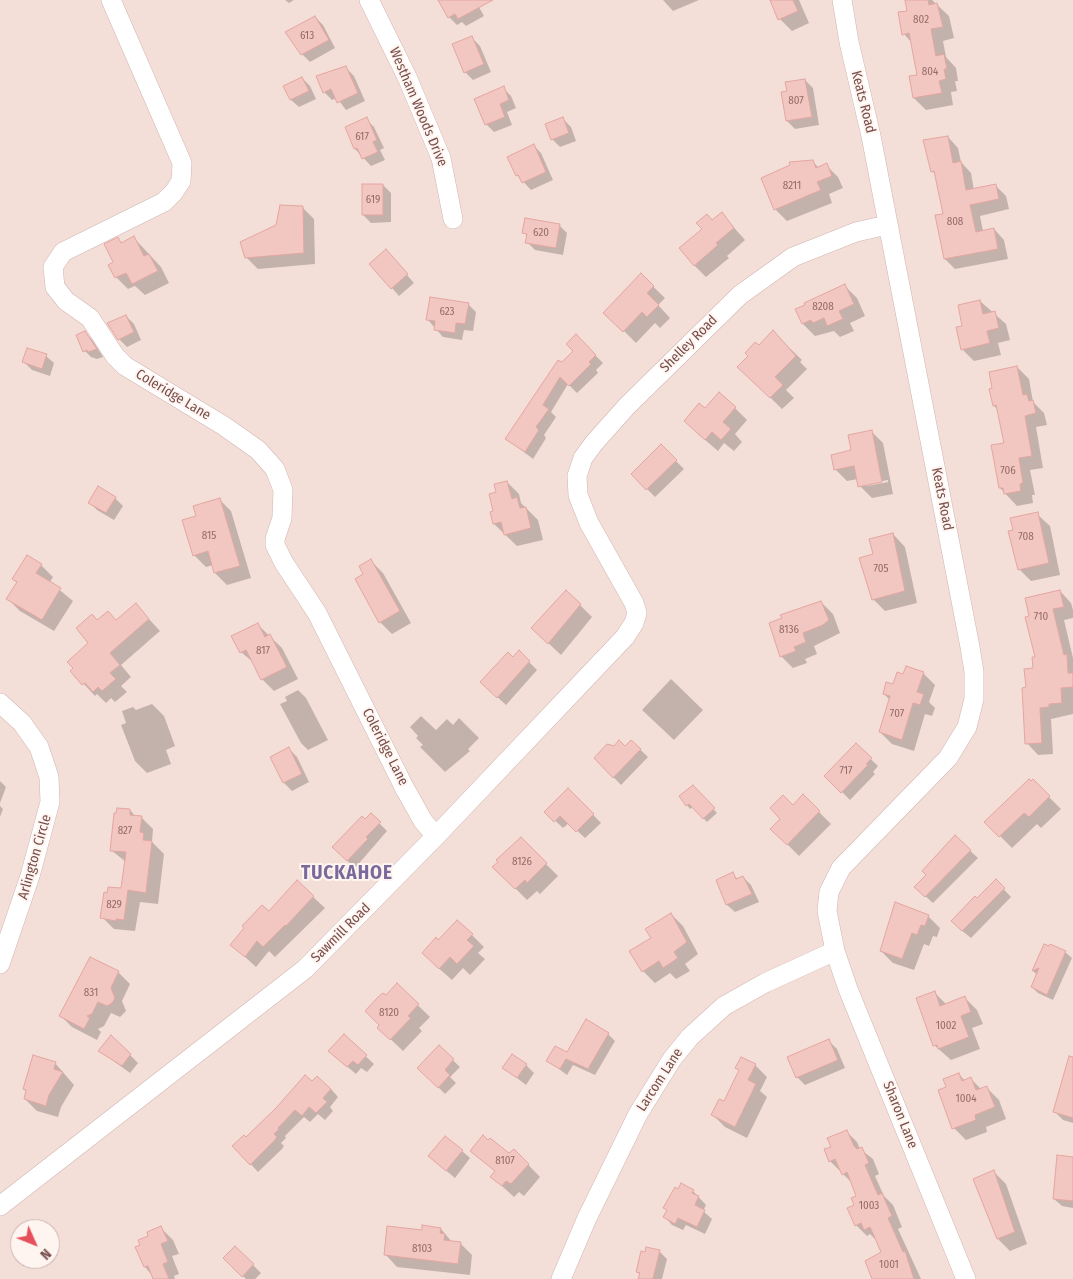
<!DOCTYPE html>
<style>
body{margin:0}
#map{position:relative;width:1073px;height:1279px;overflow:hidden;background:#fdefea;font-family:"Fira Sans Condensed",sans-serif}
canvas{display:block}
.north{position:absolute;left:10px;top:1219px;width:50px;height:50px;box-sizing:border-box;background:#fff5f0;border:1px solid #c9b2ae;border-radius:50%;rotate:134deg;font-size:14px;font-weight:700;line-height:20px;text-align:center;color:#784e4c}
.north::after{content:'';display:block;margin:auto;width:18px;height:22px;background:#e6505c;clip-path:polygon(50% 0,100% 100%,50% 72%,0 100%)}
</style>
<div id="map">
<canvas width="1073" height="1279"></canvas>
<div class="north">N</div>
</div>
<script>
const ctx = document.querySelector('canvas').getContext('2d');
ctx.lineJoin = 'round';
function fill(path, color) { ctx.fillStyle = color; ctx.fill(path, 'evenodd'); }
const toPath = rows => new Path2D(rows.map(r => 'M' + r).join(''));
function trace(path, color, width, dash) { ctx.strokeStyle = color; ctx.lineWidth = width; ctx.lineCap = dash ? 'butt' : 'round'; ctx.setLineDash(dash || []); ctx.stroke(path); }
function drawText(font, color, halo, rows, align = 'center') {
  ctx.font = font + ' "Fira Sans Condensed",sans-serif'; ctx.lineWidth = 4; ctx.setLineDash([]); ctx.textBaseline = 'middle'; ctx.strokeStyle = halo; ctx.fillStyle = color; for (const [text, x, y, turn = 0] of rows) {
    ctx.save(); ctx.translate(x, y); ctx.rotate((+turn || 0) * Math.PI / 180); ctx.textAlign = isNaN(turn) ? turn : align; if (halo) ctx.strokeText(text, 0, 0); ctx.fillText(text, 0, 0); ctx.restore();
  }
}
fill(toPath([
 [0,0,1073,0,1073,1279,0,1279],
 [20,1229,50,1229,50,1259,20,1259]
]), '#f4dfd8');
fill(toPath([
 [285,0,294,0,289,3],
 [440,0,475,0,484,16,466,26,462,22,457,25,449,17],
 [663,0,699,0,673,11],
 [771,0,799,0,809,23,792,31,780,19],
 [907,0,932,0,949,16,954,38,943,41,946,57,956,68,958,81,955,81,957,91,951,92,953,105,926,110,914,98,918,76,912,43,904,34,908,12],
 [315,17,323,25,335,48,310,62,302,54],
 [472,38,480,46,491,72,473,80,465,72],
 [346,68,354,76,365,101,346,110,337,98,332,100,324,92],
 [302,78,310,86,316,99,299,107,291,100,285,87],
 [805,80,813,88,819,125,795,129,787,121,788,92],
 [503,88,511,96,516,108,507,112,512,125,494,132,486,124],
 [366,119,374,127,384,148,380,150,385,160,371,166,355,149,346,128],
 [563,119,571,127,576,141,560,147,552,139],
 [948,137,958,148,961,162,971,173,974,190,995,185,1006,196,1009,209,980,216,983,231,994,229,1004,240,1008,259,955,269,945,259,937,216,944,215,936,175,932,171],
 [533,145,541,153,553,180,531,190,517,175],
 [812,161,819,168,826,165,838,177,843,188,829,194,832,203,787,221,775,209],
 [383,185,391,193,391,222,371,223,363,215],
 [302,207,314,219,315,264,258,269,246,257,277,226],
 [722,214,745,240,727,256,729,258,706,277,694,265,712,221],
 [559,225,567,233,563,255,535,250,527,242,528,237,524,232],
 [134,238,161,267,169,283,145,295,135,286,128,289,116,277,117,239,122,244],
 [393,259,414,283,399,296,392,288],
 [641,275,665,298,658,305,670,318,660,328,655,323,636,343,605,312],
 [845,286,857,298,865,316,850,323,854,331,840,337,834,331,815,336,803,324,797,310],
 [980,301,1006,324,1010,340,998,343,1001,355,974,361,962,349,964,327],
 [468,304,476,312,473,331,464,330,462,340,443,337,428,320],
 [126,316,134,324,141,340,127,347,119,339],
 [773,332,802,360,800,362,807,369,786,390,794,398,782,409,739,367],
 [85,333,93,341,103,357,97,359,91,357,83,349],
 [576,336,603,363,596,370,598,373,577,393,568,384,551,412,556,417,544,435,546,438,533,459,507,439,562,364,575,351],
 [46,356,54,363,50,376,32,370,24,362],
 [1017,367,1029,379,1033,402,1044,413,1047,425,1036,427,1043,468,1030,470,1035,495,1032,495,1033,503,1017,506,1000,488,1006,444,998,410,994,406],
 [735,408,747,420,735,434,742,442,734,451,724,443,718,451,697,433,705,410],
 [871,431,883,443,893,494,872,498,860,486,858,479,847,481,835,469],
 [888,480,888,482,867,486,867,484],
 [661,446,684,469,655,497,632,474],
 [507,482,519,494,521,503,538,520,543,540,517,546,494,524,498,493],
 [115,498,123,506,114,520,97,510,89,502],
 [219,499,231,511,251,578,227,585,215,573,213,565,206,567,194,555,198,517],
 [1037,514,1050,526,1060,575,1031,581,1019,569,1014,531],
 [893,534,905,547,917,603,885,611,873,599,875,555],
 [371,561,383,573,411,623,392,634,380,622,365,575],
 [41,565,53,577,50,582,73,601,54,631,20,611,8,599,17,583,13,579],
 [566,591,592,617,561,655,545,640],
 [1060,591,1071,603,1073,610,1073,618,1064,620,1073,658,1073,714,1051,719,1053,754,1038,755,1027,743,1027,688,1036,658,1027,618],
 [821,602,833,614,840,633,814,646,817,654,805,659,807,663,793,668,781,656],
 [136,605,160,631,121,665,131,677,121,686,127,692,115,702,111,698,106,703,97,694,95,696,72,671,90,643,98,621,117,621],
 [257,624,282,648,298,679,274,691,262,679,254,663,241,652],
 [519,652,537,670,506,705,481,682],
 [923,673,935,685,929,702,935,708,932,716,925,714,914,751,892,744,880,732,890,700,884,694,904,676],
 [671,679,703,710,674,740,642,710],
 [298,690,306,698,328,740,308,750,301,743,280,704,287,701,285,697],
 [152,704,164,716,175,746,166,750,171,764,147,773,135,761,121,725,126,723,122,711,133,707,136,710],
 [421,716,436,730,447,719,453,725,459,718,479,738,468,749,470,751,445,772,420,747,423,745,416,738,418,736,410,727],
 [631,741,648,757,621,785,595,758,614,747,625,748],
 [856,745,878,766,873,772,875,774,850,800,826,776],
 [289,749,297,757,309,782,292,791,284,783,271,758],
 [0,781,6,787,0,803],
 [1033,781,1061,809,1041,828,1037,824,1012,848,986,822],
 [693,787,717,813,707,822,693,807,690,809,687,805],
 [568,789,601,823,585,838,569,823,563,828,546,812],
 [803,796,831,824,799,856,772,829],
 [0,806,3,809,0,817],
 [130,810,136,817,141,817,153,829,152,842,164,854,158,904,140,902,135,931,114,929,102,917,123,890,126,862,111,850],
 [371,815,387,831,355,868,333,847],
 [955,837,978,858,933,903,923,894,927,875],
 [521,839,558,876,540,894,537,891,527,900,494,867],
 [732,874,738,879,743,877,751,885,759,902,735,912,727,905,717,881],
 [996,881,1011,897,971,938,960,929,977,899],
 [297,882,325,908,275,957,269,951,256,967,232,945,269,913],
 [671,914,683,926,698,954,685,964,690,971,676,979,670,973,655,983,643,971,652,938],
 [928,916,940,928,937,937,933,936,929,946,924,944,914,970,893,963,881,951],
 [472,935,484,947,478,953,485,959,470,975,463,968,452,980,435,965,439,942],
 [1044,945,1065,952,1072,958,1053,1000,1038,993,1032,987,1037,975,1033,971],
 [118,972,130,984,122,1001,126,1011,120,1017,111,1013,104,1026,98,1029,101,1032,97,1040,72,1027,60,1015],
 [397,985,430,1017,419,1028,422,1031,403,1051,379,1028,386,997],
 [935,993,947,1005,965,998,977,1010,983,1024,972,1028,980,1049,951,1060,934,1045],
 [608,1034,615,1041,595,1075,573,1065,567,1075,548,1061],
 [344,1036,374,1064,367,1072,361,1068,356,1074,338,1059],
 [829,1041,837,1049,845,1068,805,1085,797,1077],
 [439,1047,460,1067,450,1077,456,1083,445,1094,419,1068],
 [100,1051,130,1055,138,1063,130,1073],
 [55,1063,74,1085,61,1107,58,1117,37,1111,25,1099,27,1091,25,1089],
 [526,1065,534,1073,526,1085,504,1068],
 [755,1065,767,1077,760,1091,767,1097,747,1138,725,1127,713,1115,725,1103,740,1071,737,1068],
 [1073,1070,1073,1123,1063,1120,1055,1112],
 [959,1074,965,1081,971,1079,982,1090,987,1088,999,1100,1006,1119,986,1127,987,1132,966,1140,954,1128,948,1088],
 [312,1083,331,1089,338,1097,330,1107,333,1111,325,1120,318,1114,310,1122,304,1117,285,1136,286,1138,281,1143,284,1146,282,1149,258,1172,234,1146,246,1139],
 [846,1131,857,1142,860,1149,873,1159,879,1174,875,1176,884,1196,893,1205,902,1227,898,1229,921,1279,873,1279,882,1253,876,1240,870,1234,867,1236,856,1225,855,1206,858,1196,853,1184,830,1161,832,1147],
 [514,1150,540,1177,524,1196,519,1192,514,1197,492,1177,496,1172,472,1151,509,1155],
 [462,1151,470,1158,455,1178,438,1164],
 [1073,1158,1073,1208,1062,1206,1054,1199],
 [994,1172,1006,1184,1027,1244,1010,1251,998,1239,974,1179],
 [693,1191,706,1205,703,1211,712,1219,705,1234,686,1225,683,1230,672,1225,665,1217,668,1211,665,1208],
 [161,1228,173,1240,179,1254,172,1256,179,1274,174,1276,175,1279,155,1279,145,1267,150,1236],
 [441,1229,452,1242,460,1243,472,1255,470,1275,397,1267,385,1254,423,1231],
 [235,1247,261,1273,255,1279,246,1279,224,1258],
 [659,1251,667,1259,662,1279,640,1279,641,1275,637,1272]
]), '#0003');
const building = toPath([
 [438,0,493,0,458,19,455,14,448,18,438,0],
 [770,0,793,0,798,11,778,20,770,0],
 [905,0,928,0,929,5,937,3,943,27,931,29,936,56,944,54,947,69,944,69,946,79,939,81,942,93,913,98,909,76,917,75,909,33,902,35,898,12,907,11,905,0],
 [315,16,329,40,301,55,285,32,315,16],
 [472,36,484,64,464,73,452,44,472,36],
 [346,66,358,93,337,103,331,89,323,93,316,76,346,66],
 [302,77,309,91,290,100,283,86,302,77],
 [805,79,812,117,786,121,781,92,787,91,785,82,805,79],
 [504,86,509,100,500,104,505,117,485,125,474,99,504,86],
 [367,117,377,140,373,142,378,152,362,159,357,148,354,149,345,127,367,117],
 [563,117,569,133,551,140,545,124,563,117],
 [948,136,953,163,961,161,966,190,996,184,999,199,970,205,976,232,994,228,998,249,944,259,935,215,943,214,934,171,931,172,923,140,948,136],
 [534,144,546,172,522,183,518,175,516,176,507,157,534,144],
 [813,160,816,168,827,163,832,176,817,182,821,190,774,210,761,178,790,165,789,162,813,160],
 [362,184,383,184,383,215,362,215,362,184],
 [280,205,303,206,304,253,245,258,240,242,276,225,280,205],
 [722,212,734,228,716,243,718,245,694,266,679,248,702,229,696,223,707,214,712,220,722,212],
 [525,218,560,224,556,248,525,243,527,234,522,233,525,218],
 [134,236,144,256,149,254,158,271,132,284,126,273,115,278,108,265,113,262,104,244,118,237,121,243,134,236],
 [386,249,408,274,391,289,369,264,386,249],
 [641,273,654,286,647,293,659,305,647,317,642,312,623,332,603,313,641,273],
 [845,284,854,304,839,311,843,319,827,326,824,318,813,323,811,320,802,324,795,309,805,305,804,303,845,284],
 [430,297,469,303,465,324,456,323,455,333,434,330,435,321,426,320,430,297],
 [980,300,983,314,995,311,999,328,987,331,990,343,961,350,956,327,962,326,958,305,980,300],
 [126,315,134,332,118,340,107,323,126,315],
 [773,330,796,356,775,377,783,385,770,398,737,367,748,356,745,353,755,342,759,345,773,330],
 [85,331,97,349,88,352,87,350,83,352,76,335,85,331],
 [576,334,596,355,589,362,591,364,569,386,560,377,543,405,549,409,536,427,539,430,525,452,505,439,558,360,562,362,573,351,566,344,576,334],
 [27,348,47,354,42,369,22,362,27,348],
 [1017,366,1023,395,1027,394,1029,401,1033,400,1036,413,1025,416,1032,456,1019,458,1023,483,1020,484,1021,491,1004,494,1003,488,999,488,991,445,1004,443,996,405,993,406,989,389,992,388,989,372,1017,366],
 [719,392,736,407,723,422,731,429,721,440,712,432,705,440,684,421,699,403,705,408,719,392],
 [872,430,882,482,858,487,854,466,834,470,831,455,851,450,848,435,872,430],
 [661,444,677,460,646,490,631,474,661,444],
 [507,481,512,499,517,497,520,508,526,507,531,528,504,535,501,522,493,524,490,512,493,511,489,494,496,492,494,484,507,481],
 [98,486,116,497,106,513,88,503,98,486],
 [220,498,240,566,214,573,208,551,193,556,182,520,196,516,193,506,220,498],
 [1038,512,1049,563,1018,570,1008,531,1013,530,1010,518,1038,512],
 [893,533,905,591,872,600,859,558,873,554,869,539,893,533],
 [27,555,42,564,36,573,61,588,42,620,6,599,17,582,12,579,27,555],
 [371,559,400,611,379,623,355,579,363,574,359,566,371,559],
 [566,590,581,604,548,644,531,628,566,590],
 [1060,590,1064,607,1053,609,1064,655,1067,654,1068,673,1073,673,1073,687,1061,688,1062,703,1049,704,1049,707,1040,708,1042,743,1025,744,1022,688,1026,687,1024,669,1033,668,1032,657,1035,657,1025,617,1029,616,1025,598,1060,590],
 [821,601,829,620,823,625,803,633,806,642,794,647,796,651,780,657,769,623,782,618,780,615,821,601],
 [136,603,149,619,110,653,120,665,110,673,116,679,102,691,98,687,93,692,85,683,82,685,70,671,73,668,67,662,88,643,76,628,92,614,97,620,108,611,116,620,136,603],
 [258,623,265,637,270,634,287,667,261,680,246,650,240,653,231,636,258,623],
 [519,650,530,661,497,698,480,682,508,652,513,657,519,650],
 [906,666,924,672,917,692,924,694,920,705,913,703,902,740,879,732,890,696,883,694,886,682,893,684,897,672,903,674,906,666],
 [619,740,625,746,631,740,641,749,613,778,594,758,607,744,614,746,619,740],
 [856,743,872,758,866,764,868,765,841,793,824,776,856,743],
 [289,747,302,774,283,783,270,757,289,747],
 [1029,779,1031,781,1033,779,1050,796,1029,817,1024,813,999,837,984,822,1029,779],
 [693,785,715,808,703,819,689,804,686,806,679,796,693,785],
 [568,788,594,814,576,832,560,816,554,822,544,812,568,788],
 [803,794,820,811,787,845,770,829,780,819,770,808,783,795,793,805,803,794],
 [117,808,130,809,130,815,142,816,140,832,144,833,143,840,152,841,146,893,128,890,124,920,116,919,116,921,100,918,104,892,107,893,108,887,121,888,126,852,110,851,114,813,116,813,117,808],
 [371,813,381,822,366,837,368,839,347,861,332,847,362,816,365,819,371,813],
 [955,835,971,850,925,897,914,887,926,875,922,871,955,835],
 [521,837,547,863,527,883,525,880,515,889,492,867,498,862,496,860,521,837],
 [733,872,736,879,743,876,752,894,726,905,716,880,733,872],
 [996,879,1005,888,962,931,951,921,975,896,977,898,996,879],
 [297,880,314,896,286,926,285,925,263,947,257,941,245,957,230,945,244,928,242,926,262,905,269,911,297,880],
 [895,902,929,915,925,926,921,925,917,935,912,933,902,959,880,951,895,902],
 [671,913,687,942,674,952,678,958,663,968,659,961,642,972,629,951,651,938,645,929,671,913],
 [457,920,473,934,467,940,474,946,457,964,450,957,439,969,422,953,436,937,438,940,457,920],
 [1044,944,1049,946,1050,944,1066,951,1047,995,1031,987,1039,968,1032,971,1044,944],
 [90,957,119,971,111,988,115,998,112,1003,107,1006,98,1002,92,1014,87,1016,90,1018,84,1029,59,1016,90,957],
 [397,983,419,1004,408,1016,411,1018,390,1040,377,1028,379,1025,365,1011,379,996,383,993,386,995,397,983],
 [935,991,940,1006,965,996,971,1012,961,1016,969,1037,938,1049,937,1045,933,1046,916,998,935,991],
 [586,1019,609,1033,588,1069,566,1059,560,1069,546,1061,555,1046,567,1052,586,1019],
 [344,1034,367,1055,358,1065,353,1061,347,1067,328,1051,344,1034],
 [111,1035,131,1054,122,1066,98,1051,111,1035],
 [829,1039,838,1060,796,1078,787,1057,829,1039],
 [439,1045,454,1059,445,1070,450,1075,438,1088,417,1068,439,1045],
 [512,1054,527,1064,517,1078,502,1068,512,1054],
 [33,1055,56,1062,54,1069,63,1072,49,1095,46,1106,24,1099,26,1090,23,1089,33,1055],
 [1069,1056,1073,1057,1073,1118,1053,1112,1069,1056],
 [741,1057,756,1064,748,1080,756,1084,735,1127,711,1115,719,1099,724,1101,739,1070,735,1068,741,1057],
 [959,1073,962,1081,971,1077,976,1090,987,1086,995,1107,975,1115,976,1120,952,1129,938,1090,946,1087,943,1079,959,1073],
 [305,1075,312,1081,317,1076,331,1089,323,1098,327,1102,316,1113,309,1107,302,1116,295,1110,278,1128,279,1129,274,1134,277,1137,274,1141,250,1165,232,1146,244,1135,246,1137,276,1108,305,1075],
 [847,1130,854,1146,857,1149,862,1147,869,1163,865,1165,878,1195,882,1193,892,1216,888,1218,900,1245,903,1252,905,1251,914,1279,872,1279,865,1261,881,1252,870,1227,864,1230,861,1223,855,1226,847,1208,854,1205,851,1198,856,1196,847,1172,842,1175,835,1159,829,1162,824,1149,831,1147,827,1138,847,1130],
 [483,1135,488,1140,490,1138,509,1153,514,1149,529,1164,511,1184,506,1181,502,1186,490,1177,495,1171,470,1151,483,1135],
 [445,1136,463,1150,446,1171,428,1156,445,1136],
 [1057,1155,1073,1157,1073,1201,1053,1199,1057,1155],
 [994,1170,1015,1232,997,1239,973,1179,994,1170],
 [681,1183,694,1190,692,1193,699,1196,695,1205,705,1210,697,1227,678,1218,675,1224,663,1217,667,1210,663,1208,675,1187,678,1189,681,1183],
 [422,1225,441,1228,440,1233,445,1234,444,1240,461,1242,458,1264,384,1255,387,1226,422,1230,422,1225],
 [161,1226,168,1241,161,1244,168,1262,163,1264,169,1279,153,1279,148,1266,144,1267,135,1247,140,1245,138,1240,148,1236,147,1232,161,1226],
 [235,1246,254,1264,242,1277,223,1258,235,1246],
 [646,1247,660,1250,653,1279,638,1279,640,1273,636,1272,641,1251,645,1252,646,1247]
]);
fill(building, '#f2c6c1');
trace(building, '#e5a6a1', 1);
const minor = toPath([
 [111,0,182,163,181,181,174,192,164,202,63,252,53,267,55,287,66,301,90,318,115,356,125,366,224,426,258,450,275,469,283,490,282,518,275,539,275,545,284,563,317,613,404,787,423,821,436,836],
 [369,0,407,77,441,158,453,219],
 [842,0,849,42,871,136,970,647,974,672,974,699,967,727,948,758,841,868,829,892,827,911,835,951,848,989,966,1279],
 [0,703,22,723,39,747,49,777,50,802,30,876,0,964],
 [0,1206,305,969,436,836,625,637,634,623,637,613,634,603,589,523,578,495,577,476,583,458,594,443,627,406,740,295,793,257,856,232,887,225],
 [561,1279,587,1218,638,1114,672,1059,690,1037,724,1006,765,983,835,951]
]);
trace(minor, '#d2b5b1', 20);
trace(minor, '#fff', 19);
drawText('11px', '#966c69', null, [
 ["802",921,20],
 ["613",307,36],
 ["804",930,72],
 ["807",796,101],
 ["617",362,137],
 ["8211",792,186],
 ["619",373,200],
 ["808",955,222],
 ["620",541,233],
 ["8208",823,307],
 ["623",447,312],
 ["706",1008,471],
 ["815",209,536],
 ["708",1026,537],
 ["705",881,569],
 ["710",1041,617],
 ["8136",789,630],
 ["817",263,651],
 ["707",897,714],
 ["717",846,771],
 ["827",125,831],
 ["8126",522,862],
 ["829",114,905],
 ["831",91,993],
 ["8120",389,1013],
 ["1002",946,1026],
 ["1004",966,1099],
 ["8107",505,1161],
 ["1003",869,1206],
 ["8103",422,1249],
 ["1001",889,1265]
]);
drawText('14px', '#784e4c', '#fff5f0', [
 ["Keats Road",863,102,76],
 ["Westham Woods Drive",418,107,67],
 ["Shelley Road",689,344,-45],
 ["Coleridge Lane",173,395,31],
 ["Keats Road",942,499,79],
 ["Coleridge Lane",385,747,63],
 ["Arlington Circle",35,857,-74],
 ["Sawmill Road",341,933,-45],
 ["Larcom Lane",660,1080,-57],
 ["Sharon Lane",900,1115,68]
]);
ctx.letterSpacing = '1px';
drawText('bold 19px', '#7a699b', '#fff5f0', [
 ["TUCKAHOE",347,874]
]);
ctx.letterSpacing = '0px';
</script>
